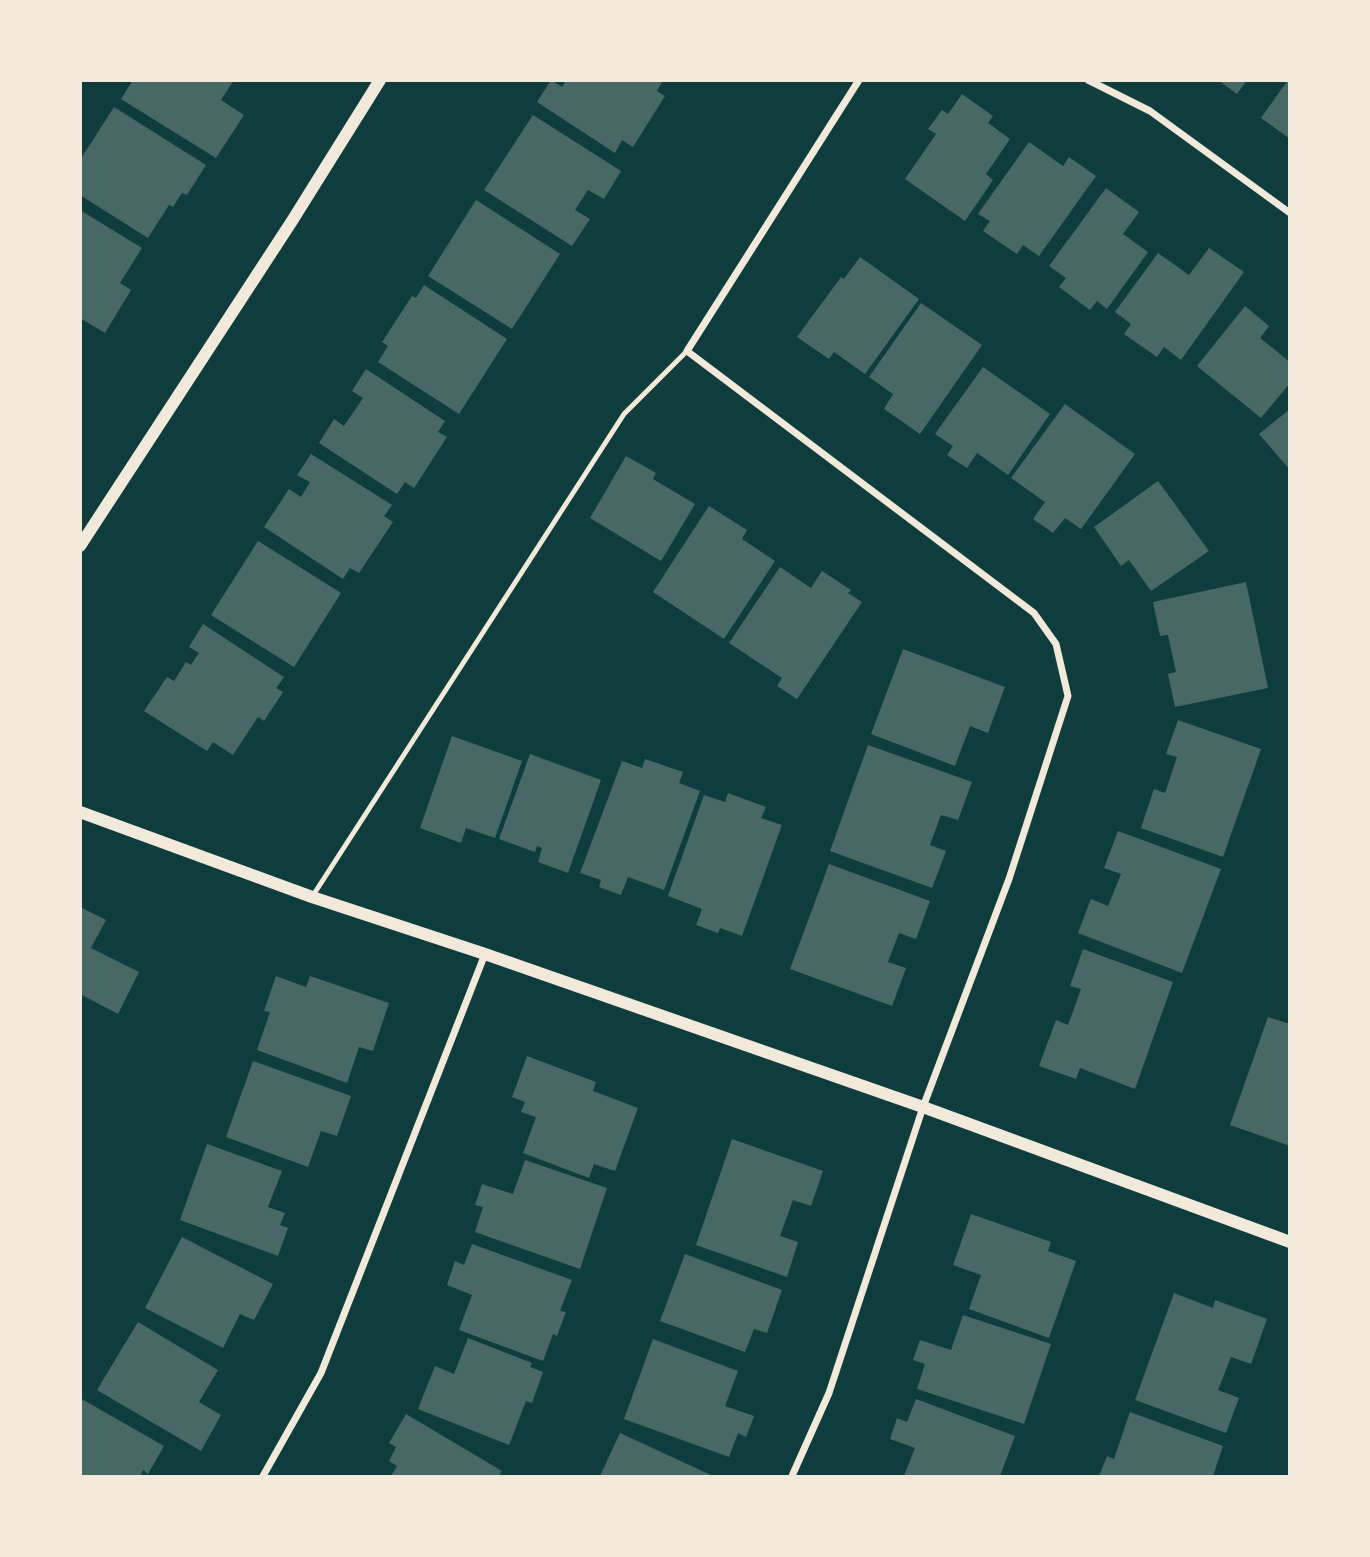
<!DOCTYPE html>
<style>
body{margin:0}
#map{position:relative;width:1370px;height:1557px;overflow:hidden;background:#0f3d3e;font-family:Manrope,sans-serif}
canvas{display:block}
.frame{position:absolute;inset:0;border:82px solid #f1e9da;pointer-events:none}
</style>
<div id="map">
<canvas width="1370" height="1557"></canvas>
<div class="frame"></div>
</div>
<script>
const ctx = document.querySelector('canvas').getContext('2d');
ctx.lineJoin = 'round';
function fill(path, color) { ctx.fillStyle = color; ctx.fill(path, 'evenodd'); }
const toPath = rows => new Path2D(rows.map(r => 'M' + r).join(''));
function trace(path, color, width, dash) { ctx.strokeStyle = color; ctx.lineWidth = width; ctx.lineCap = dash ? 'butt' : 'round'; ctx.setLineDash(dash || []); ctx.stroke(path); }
fill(toPath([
 [133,80,234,80,221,100,244,115,216,158,121,99],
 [551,80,562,87,566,80,663,80,657,91,665,96,633,147,622,140,615,153,537,102],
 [1218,80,1247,80,1237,94],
 [1288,80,1290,80,1290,139,1261,118],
 [962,94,993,116,988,123,1010,139,986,174,993,180,965,221,905,179,936,134,928,129,942,110,948,114],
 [114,107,206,165,187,195,182,193,173,207,169,205,148,238,80,195,80,160],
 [533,115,621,171,604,199,588,190,575,210,590,219,572,246,484,190],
 [1029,142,1063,166,1069,157,1096,176,1039,256,1023,245,1017,254,983,231,990,221,978,214],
 [1106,188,1139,212,1123,234,1148,252,1107,309,1097,301,1090,310,1059,287,1066,278,1049,266],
 [476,200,560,254,512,329,428,276],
 [80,210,142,248,120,283,131,290,105,333,80,318],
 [1209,248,1244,272,1181,360,1164,347,1157,357,1124,334,1131,324,1115,312,1158,253,1189,275],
 [860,257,919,299,865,374,834,352,829,359,797,337,841,277,844,279],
 [424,285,507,339,459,414,378,362,388,346,382,342,412,296,416,298],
 [921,303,982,345,920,434,884,409,893,394,869,377],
 [1245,306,1269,326,1260,338,1290,362,1290,383,1261,418,1197,366],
 [983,367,1050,414,1008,475,977,453,967,468,947,455,953,446,935,434],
 [366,369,445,421,438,432,447,437,414,488,405,482,397,494,319,443,334,419,344,426,363,398,352,391],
 [1065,404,1135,454,1081,529,1065,518,1053,533,1033,519,1045,502,1011,478],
 [1290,409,1290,470,1259,434],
 [311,454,392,505,384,516,393,522,359,573,350,568,343,579,264,527,289,489,301,497,310,482,297,475],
 [626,456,656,473,653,479,695,504,661,561,590,518],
 [1158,481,1209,551,1151,591,1129,560,1121,566,1094,527],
 [709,506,747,530,742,539,775,561,724,639,653,592],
 [258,541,341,593,294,667,211,615],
 [780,567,811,588,822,571,851,590,848,593,862,602,797,699,777,686,782,678,729,643],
 [1246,582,1268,688,1175,707,1168,674,1176,672,1168,635,1160,636,1153,602],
 [203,624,284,677,276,688,283,692,264,721,258,717,233,755,213,742,207,751,144,711,167,677,174,681,186,662,191,665,199,653,189,647],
 [903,649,1005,687,988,733,970,726,955,766,871,734],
 [1178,720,1261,749,1223,857,1141,828,1154,789,1165,793,1177,757,1166,754],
 [452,736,522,761,495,838,466,828,461,843,420,828],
 [868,745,972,782,958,820,941,815,930,845,946,851,932,888,830,851],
 [530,754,601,780,568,873,538,862,542,848,537,846,535,852,499,839],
 [645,759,683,772,679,783,700,791,664,890,628,877,621,895,599,887,601,880,580,873,622,761,642,768],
 [728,793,766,807,761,818,782,825,742,936,720,928,718,933,696,925,702,909,668,896,704,795,725,802],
 [1118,831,1221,869,1182,973,1078,933,1091,899,1108,906,1121,874,1104,868],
 [829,864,930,901,916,939,899,933,888,962,906,968,892,1006,790,969],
 [80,907,106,920,91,948,139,972,118,1014,80,994],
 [1083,949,1173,982,1135,1089,1080,1068,1076,1079,1039,1066,1056,1020,1068,1025,1081,989,1070,986],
 [276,976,306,987,310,976,389,1003,373,1051,359,1047,347,1083,257,1050,270,1012,264,1011],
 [1268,1017,1290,1024,1290,1146,1230,1125],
 [527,1056,596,1082,593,1091,638,1108,615,1171,594,1164,589,1178,523,1153,536,1117,521,1112,525,1102,512,1097],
 [253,1061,351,1096,337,1136,321,1131,308,1167,226,1137],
 [732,1139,823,1171,811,1206,793,1200,780,1236,798,1242,787,1277,696,1245],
 [207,1144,282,1171,268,1207,285,1213,280,1225,288,1228,278,1256,180,1220],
 [525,1160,607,1188,580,1269,475,1232,483,1207,475,1205,482,1184,513,1194],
 [971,1214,1051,1242,1048,1251,1076,1261,1049,1338,969,1309,981,1275,953,1265],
 [182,1237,273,1284,254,1320,240,1314,223,1348,145,1308],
 [472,1244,572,1280,560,1311,566,1312,557,1336,553,1334,543,1361,459,1330,472,1295,447,1285,455,1261,464,1265],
 [685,1254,782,1290,767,1333,754,1329,745,1352,660,1321],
 [1174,1293,1213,1308,1215,1300,1267,1319,1251,1364,1231,1357,1218,1390,1239,1398,1226,1433,1135,1400],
 [963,1315,1051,1344,1024,1424,917,1389,925,1364,913,1360,920,1340,951,1350],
 [138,1322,218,1370,199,1402,221,1415,201,1451,97,1390],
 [468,1338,532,1363,530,1367,543,1372,532,1403,526,1401,509,1445,418,1409,435,1366,454,1374],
 [653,1339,738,1371,725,1406,754,1416,746,1437,738,1433,729,1457,624,1419],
 [80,1398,164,1446,148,1474,143,1470,140,1476,80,1476],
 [916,1399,1015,1436,1000,1476,904,1476,915,1448,890,1439,897,1418,907,1422],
 [1130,1412,1223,1446,1213,1476,1099,1476,1107,1456,1114,1459],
 [406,1414,502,1471,499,1476,391,1476,397,1466,389,1461,396,1447,389,1443],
 [620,1433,713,1476,600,1476]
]), '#486865');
trace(toPath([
 [312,897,624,414,687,351]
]), '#f1e9da', 5);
trace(toPath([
 [1088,80,1150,111,1290,213],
 [263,1476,321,1373,485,954],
 [792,1476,829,1393,923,1107,1009,879,1068,696,1056,644,1034,613,687,351,859,80]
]), '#f1e9da', 7);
trace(toPath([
 [80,546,292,221,380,80],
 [80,812,312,897,485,954,923,1107,1290,1242]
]), '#f1e9da', 12);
</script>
